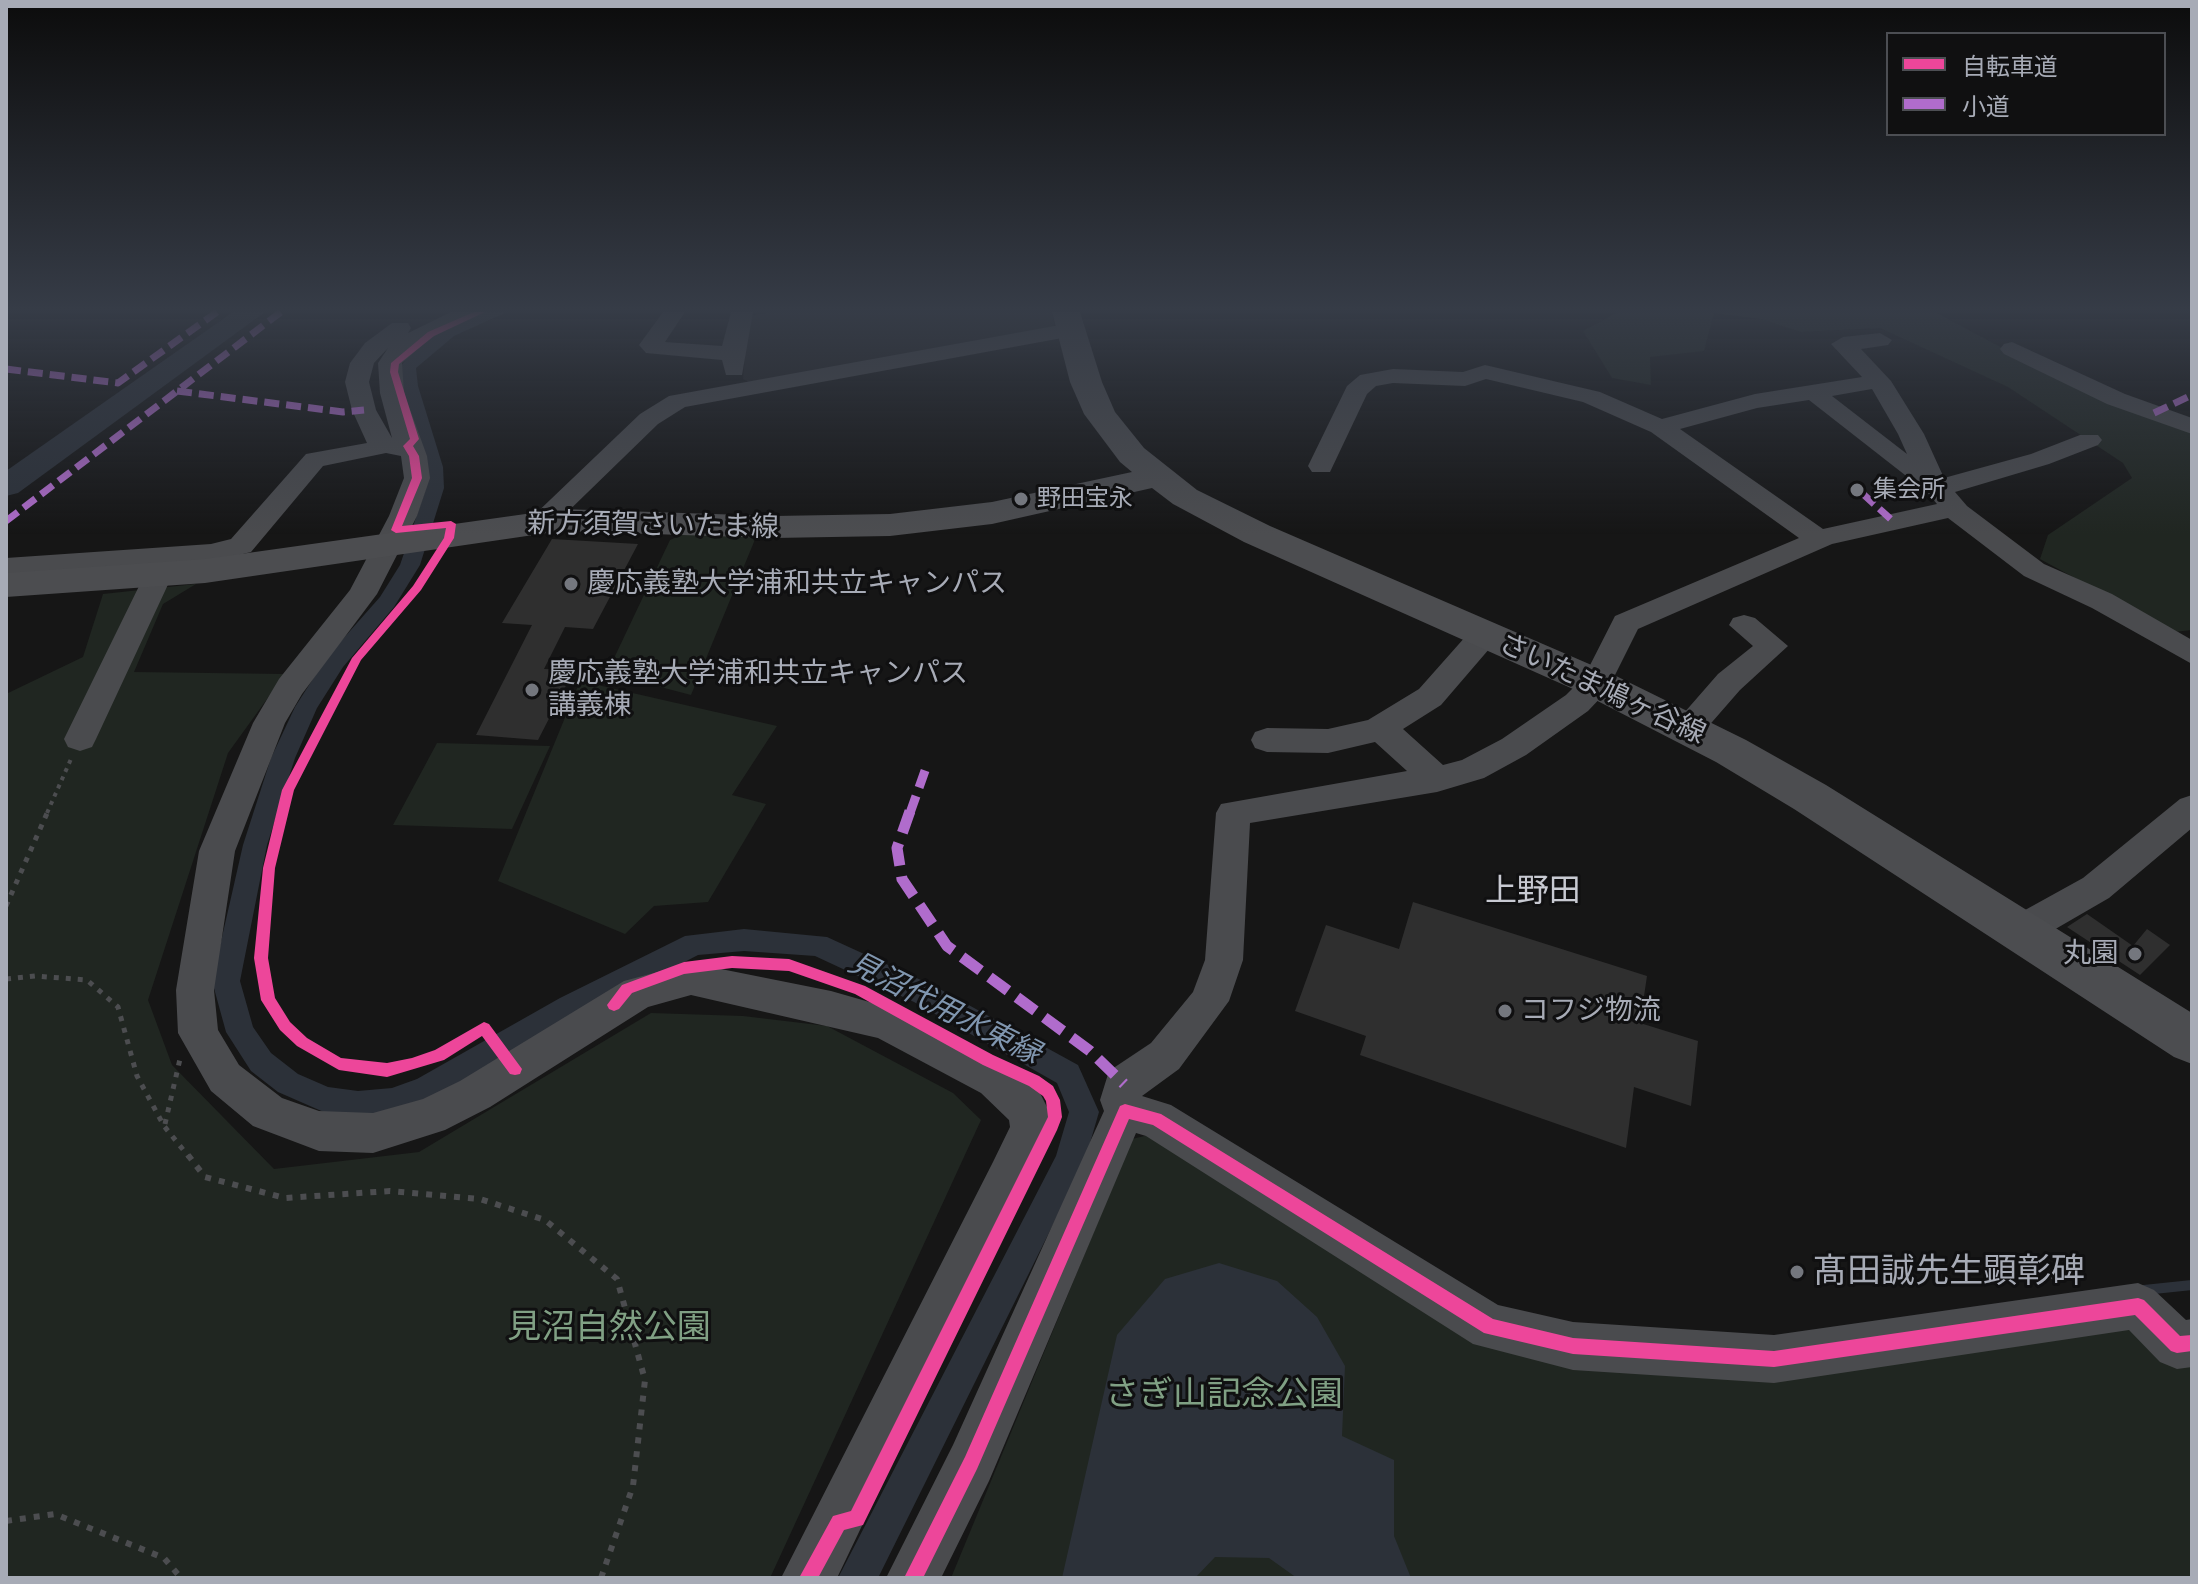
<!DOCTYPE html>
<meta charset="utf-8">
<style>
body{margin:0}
#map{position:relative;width:2198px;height:1584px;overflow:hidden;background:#161616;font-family:"IBM Plex Sans","Noto Sans JP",sans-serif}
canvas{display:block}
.frame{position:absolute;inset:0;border:8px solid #a7abb6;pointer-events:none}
.legend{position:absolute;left:1886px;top:32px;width:280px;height:104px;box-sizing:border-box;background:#101011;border:2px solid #4c4e53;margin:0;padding:10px 14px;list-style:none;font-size:24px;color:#a7abb6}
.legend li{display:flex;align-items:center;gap:16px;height:40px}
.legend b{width:40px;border:2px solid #4c4e53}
</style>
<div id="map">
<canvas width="2198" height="1584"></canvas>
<div class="frame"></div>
<ul class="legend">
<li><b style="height:10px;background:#ed469a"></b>自転車道</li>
<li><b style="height:10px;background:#b06ccc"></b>小道</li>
</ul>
</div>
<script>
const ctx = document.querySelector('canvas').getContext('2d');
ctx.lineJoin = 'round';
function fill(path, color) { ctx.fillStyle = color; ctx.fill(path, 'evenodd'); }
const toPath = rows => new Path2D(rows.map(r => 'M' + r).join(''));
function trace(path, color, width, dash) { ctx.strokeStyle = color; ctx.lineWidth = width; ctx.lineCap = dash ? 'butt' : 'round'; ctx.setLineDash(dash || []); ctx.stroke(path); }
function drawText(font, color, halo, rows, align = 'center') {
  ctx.font = font + ' "IBM Plex Sans","Noto Sans JP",sans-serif'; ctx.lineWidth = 6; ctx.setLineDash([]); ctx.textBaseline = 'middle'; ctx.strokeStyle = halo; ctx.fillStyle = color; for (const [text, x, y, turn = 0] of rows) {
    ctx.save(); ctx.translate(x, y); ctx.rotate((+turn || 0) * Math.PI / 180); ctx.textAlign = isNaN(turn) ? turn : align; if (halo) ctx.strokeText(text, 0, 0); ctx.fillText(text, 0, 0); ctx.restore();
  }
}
fill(toPath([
 [774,312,1052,312,1055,328,749,382,743,379,748,316]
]), '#202021');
fill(toPath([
 [1618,312,1935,312,2081,390,2192,433,2192,630,2174,632,2040,559,2048,535,2132,478,2123,463,2008,387,1880,328,1801,332,1761,319,1714,313,1704,351,1650,357,1651,385,1612,378,1583,331],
 [683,534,756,537,691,695,607,673,670,540],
 [196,584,163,604,134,672,285,674,228,753,148,1000,172,1065,274,1169,419,1152,651,1013,743,1016,827,1026,953,1093,981,1120,770,1578,6,1578,6,694,83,657,103,594],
 [580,681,777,726,732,795,766,804,708,902,654,906,625,934,498,881],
 [437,743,550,746,512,829,393,825],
 [1157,1133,1396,1288,1758,1378,2117,1319,2192,1353,2192,1578,951,1578,1132,1139]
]), '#202621');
fill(toPath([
 [1219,1263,1277,1281,1317,1317,1345,1366,1342,1436,1394,1460,1394,1536,1411,1578,1297,1578,1269,1558,1215,1557,1195,1578,1062,1578,1117,1335,1165,1279]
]), '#2c3139');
trace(toPath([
 [2144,1290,2192,1285]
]), '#2c3139', 10);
fill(toPath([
 [485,312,507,312,454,336,416,368,418,386,443,467,444,488,420,565,394,607,343,667,317,708,295,758,267,845,240,981,253,1027,271,1053,298,1074,328,1087,358,1091,392,1088,417,1079,560,998,685,936,744,929,827,937,934,986,1078,1065,1099,1112,1085,1160,878,1578,838,1578,1056,1156,1069,1112,1057,1083,914,1002,815,956,744,951,698,955,580,1016,436,1098,392,1114,358,1119,326,1113,278,1092,251,1071,226,1032,212,981,243,845,271,758,295,707,327,657,380,597,400,565,426,488,425,467,400,386,400,367,412,351,442,330,485,312]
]), '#2c3139');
fill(toPath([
 [233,312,265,312,18,493,6,496,6,471,233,312]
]), '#2c3139');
fill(toPath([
 [552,539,638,544,593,629,565,627,544,669,574,670,538,740,476,735,532,625,502,623],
 [1413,902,1647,976,1640,1023,1698,1041,1691,1106,1634,1087,1626,1148,1360,1055,1366,1036,1295,1011,1326,925,1399,949],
 [2087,914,2133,946,2147,929,2170,945,2140,975,2067,927]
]), '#2f2f2f');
trace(toPath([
 [47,813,71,759]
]), '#4c4d50', 4, [4, 5]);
trace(toPath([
 [6,906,48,811],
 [6,979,35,976,87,980,118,1007,137,1076,164,1126,189,1157],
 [165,1124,180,1059]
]), '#4c4d50', 5, [5, 7]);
trace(toPath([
 [188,1155,205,1177,285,1198,390,1191,480,1199,545,1220,617,1279,645,1380,633,1486,601,1578],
 [2052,1274,2059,1285],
 [6,1521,55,1514,164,1558,181,1578]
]), '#4c4d50', 6, [6, 8]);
fill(toPath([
 [451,312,480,312,429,339,402,363,404,393,427,456,430,478,417,516,377,594,302,694,285,723,235,851,214,990,218,1030,239,1065,282,1098,319,1111,373,1113,423,1099,460,1081,624,981,691,963,831,991,901,1011,1009,1067,1040,1093,1051,1115,1052,1128,837,1578,781,1578,993,1162,1010,1127,1009,1120,981,1093,878,1038,691,995,648,1007,490,1107,445,1130,373,1153,319,1151,253,1126,211,1091,178,1033,176,990,199,851,253,723,279,679,350,590,389,516,404,478,401,456,386,453,323,466,251,552,211,562,6,576,6,558,211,544,231,539,306,454,367,443,352,410,345,382,350,363,365,343,392,323,408,323,411,328,408,333,451,312],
 [388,348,378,363,380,393,392,438,376,410,369,382,374,363,388,348],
 [663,312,685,312,665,342,722,346,731,312,753,312,742,375,726,375,722,360,646,353,639,345,663,312],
 [1071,323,1079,325,1082,330,1079,335,685,407,658,424,552,527,532,527,528,521,640,414,669,396,1071,323],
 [1880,333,1892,340,1888,345,1861,349,1891,381,1924,434,1944,478,2031,454,2080,435,2098,435,2102,440,2098,445,2049,464,1955,492,1967,506,2044,564,2112,594,2192,640,2192,664,2092,608,2024,576,1948,518,1832,544,1638,629,1607,691,1588,711,1526,755,1484,778,1437,792,1250,823,1243,960,1229,1001,1179,1069,1142,1096,1171,1105,1498,1305,1573,1322,1774,1335,2138,1283,2154,1290,2186,1320,2192,1319,2192,1367,2177,1369,2160,1362,2129,1330,1774,1383,1573,1370,1473,1344,1146,1136,1136,1133,989,1481,941,1578,886,1578,953,1445,1104,1111,1100,1100,1109,1071,1151,1043,1193,992,1205,960,1216,813,1221,804,1407,771,1375,742,1328,753,1267,752,1255,748,1251,740,1255,732,1267,728,1328,729,1368,720,1419,689,1474,627,1485,624,1496,627,1500,634,1496,641,1441,705,1403,729,1443,765,1462,760,1502,739,1566,695,1584,677,1615,616,1799,538,1651,432,1583,402,1486,379,1465,386,1393,383,1376,386,1367,394,1330,472,1312,472,1308,466,1347,386,1360,375,1393,369,1463,372,1485,365,1600,392,1662,419,1755,394,1862,377,1831,344,1843,337,1880,333],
 [1872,389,1898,434,1907,454,1832,396,1872,389],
 [1809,400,1928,493,1937,504,1823,529,1680,429,1757,408,1809,400],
 [2012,342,2125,394,2192,418,2192,434,2107,404,2004,354,2000,349,2004,344,2012,342],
 [158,567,168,570,172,576,96,739,92,747,80,751,68,747,64,739,144,576,148,570,158,567],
 [1744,615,1755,618,1788,646,1740,690,1699,737,1688,741,1677,737,1672,729,1677,721,1718,674,1753,646,1729,625,1733,618,1744,615],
 [2192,795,2192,828,2109,898,2033,942,2020,947,2007,942,2001,931,2007,920,2083,878,2180,799,2192,795]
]), '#4a4b4e');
fill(toPath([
 [1052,312,1080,312,1102,382,1115,412,1144,448,1197,490,1270,526,1610,673,1746,740,1826,785,2192,1013,2192,1064,2174,1057,1794,809,1716,762,1582,693,1244,542,1173,504,1152,488,992,524,890,536,774,538,561,531,205,583,6,597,6,573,205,559,561,509,774,516,890,514,992,502,1132,472,1120,462,1084,414,1070,382,1052,312]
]), '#4c4d50');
trace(toPath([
 [6,369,118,383,217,312],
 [177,391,343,412,364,410],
 [2154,413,2192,395],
 [1863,494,1894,522],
 [6,521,281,312]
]), '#b06ccc', 7, [15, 7]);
trace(toPath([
 [910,813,926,768]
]), '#b06ccc', 9, [18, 9]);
trace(toPath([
 [910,811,897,848,902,879,947,946,1090,1051,1124,1084]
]), '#b06ccc', 11, [23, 11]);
fill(toPath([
 [474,312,485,312,434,336,399,364,398,372,419,439,413,446,419,456,422,478,402,526,451,521,456,524,454,538,421,590,361,660,294,790,275,868,268,958,275,998,290,1022,307,1038,341,1058,387,1063,412,1058,435,1050,484,1022,489,1024,522,1069,520,1074,515,1075,510,1074,482,1036,444,1060,387,1077,339,1070,297,1046,280,1030,261,1000,254,958,263,868,282,790,352,658,413,586,444,538,446,528,396,533,391,530,412,478,409,456,403,446,410,439,390,372,391,363,428,332,474,312],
 [732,956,789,959,865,986,993,1055,1039,1076,1053,1086,1060,1100,1062,1117,1057,1130,863,1525,844,1530,818,1578,799,1578,833,1516,851,1511,1048,1117,1046,1101,1043,1096,1029,1086,983,1065,855,994,789,971,732,968,684,974,632,993,619,1009,614,1011,609,1009,607,1005,622,985,684,962,732,956],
 [1125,1104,1161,1114,1493,1319,1573,1338,1774,1351,2138,1298,2144,1300,2180,1336,2192,1335,2192,1351,2177,1353,2171,1351,2135,1315,1774,1367,1573,1354,1484,1333,1153,1125,1129,1119,977,1469,923,1578,904,1578,965,1457,1120,1106,1125,1104]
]), '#ed469a');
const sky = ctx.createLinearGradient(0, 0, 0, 534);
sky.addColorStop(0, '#0c0c0c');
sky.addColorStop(0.58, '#363c47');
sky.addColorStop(1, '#363c4700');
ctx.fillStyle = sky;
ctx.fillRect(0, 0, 2198, 534);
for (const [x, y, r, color] of [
 [1857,490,8,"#74777e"],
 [1021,499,8,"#74777e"],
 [571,584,8,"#74777e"],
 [532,690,8,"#74777e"],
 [2135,954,8,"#74777e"],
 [1505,1011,8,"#74777e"],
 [1797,1272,8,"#74777e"]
]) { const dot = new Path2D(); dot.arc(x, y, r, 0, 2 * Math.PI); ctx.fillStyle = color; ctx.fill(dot); trace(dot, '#101011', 3); }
drawText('24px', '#a7abb6', '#101011', [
 ["集会所",1873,490],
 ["野田宝永",1037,499]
], 'left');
drawText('28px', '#a7abb6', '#101011', [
 ["新方須賀さいたま線",653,526,1],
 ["さいたま鳩ヶ谷線",1602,689,25]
]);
drawText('28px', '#a7abb6', '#101011', [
 ["慶応義塾大学浦和共立キャンパス",587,584],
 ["慶応義塾大学浦和共立キャンパス",548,674],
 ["講義棟",548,706],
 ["丸園",2119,954,"right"],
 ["コフジ物流",1521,1011]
], 'left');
drawText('italic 30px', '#8096af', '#101011', [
 ["見沼代用水東縁",944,1009,27]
]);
drawText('32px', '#c8cad2', '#101011', [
 ["上野田",1533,892]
]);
drawText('34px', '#a7abb6', '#101011', [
 ["髙田誠先生顕彰碑",1813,1272]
], 'left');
drawText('34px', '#80a084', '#101011', [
 ["見沼自然公園",609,1328],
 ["さぎ山記念公園",1224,1395]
]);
</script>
